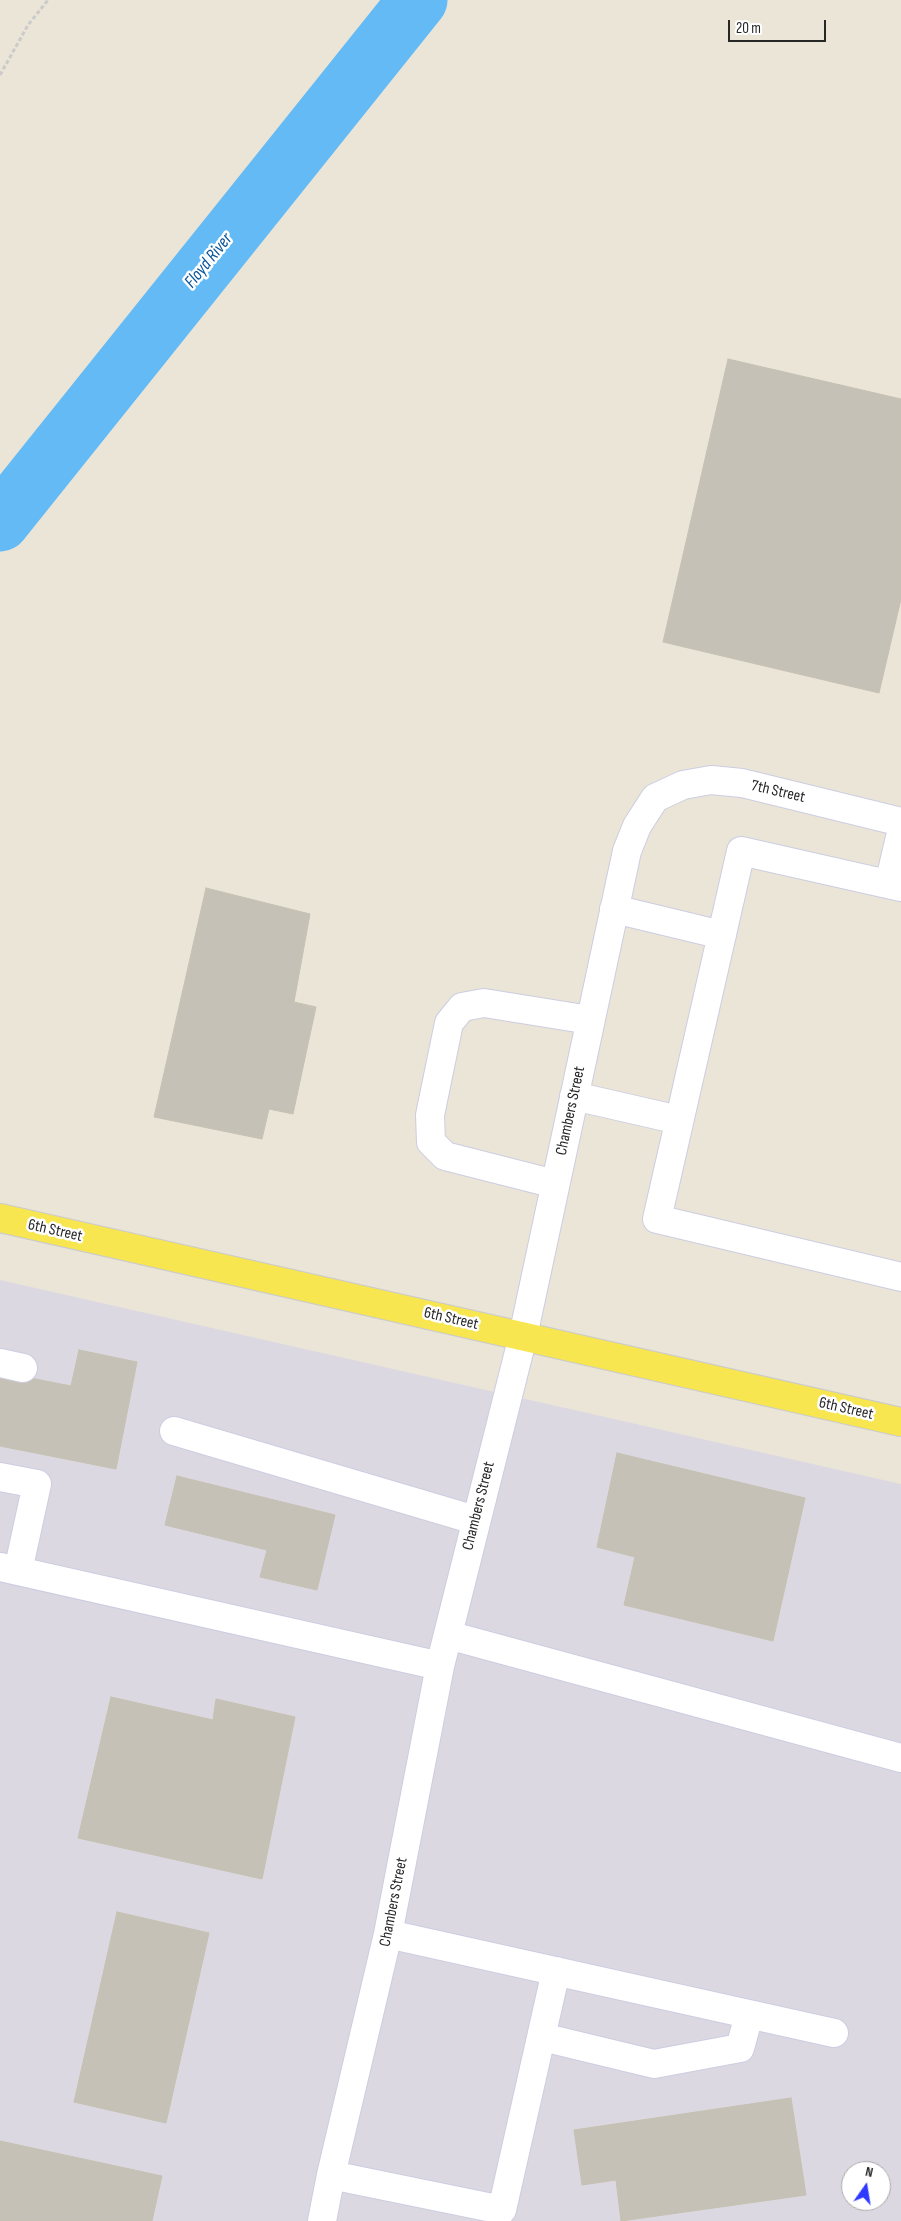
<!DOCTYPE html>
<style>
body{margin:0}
#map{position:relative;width:901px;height:2221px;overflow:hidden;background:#ebe5d7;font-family:"Sofia Sans Condensed",sans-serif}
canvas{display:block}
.north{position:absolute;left:841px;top:2161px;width:50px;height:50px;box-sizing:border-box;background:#fff;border:1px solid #a9a9a9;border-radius:50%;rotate:13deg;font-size:14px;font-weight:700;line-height:20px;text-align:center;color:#272727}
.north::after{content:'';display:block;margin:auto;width:18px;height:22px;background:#2f3aff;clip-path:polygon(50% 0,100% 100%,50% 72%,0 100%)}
.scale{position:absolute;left:728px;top:20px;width:98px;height:22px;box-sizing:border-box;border:2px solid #272727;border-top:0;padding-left:6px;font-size:15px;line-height:18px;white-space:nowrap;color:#272727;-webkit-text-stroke:4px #fff;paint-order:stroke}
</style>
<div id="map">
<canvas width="901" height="2221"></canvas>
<div class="north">N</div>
<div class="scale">20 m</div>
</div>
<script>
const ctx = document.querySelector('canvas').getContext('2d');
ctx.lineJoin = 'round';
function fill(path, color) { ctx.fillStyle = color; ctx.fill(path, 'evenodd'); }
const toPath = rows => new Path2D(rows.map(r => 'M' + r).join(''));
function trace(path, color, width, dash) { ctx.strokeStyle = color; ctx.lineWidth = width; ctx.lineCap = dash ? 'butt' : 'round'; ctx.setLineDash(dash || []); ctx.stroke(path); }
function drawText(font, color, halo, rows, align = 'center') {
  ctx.font = font + ' "Sofia Sans Condensed",sans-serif'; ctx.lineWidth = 5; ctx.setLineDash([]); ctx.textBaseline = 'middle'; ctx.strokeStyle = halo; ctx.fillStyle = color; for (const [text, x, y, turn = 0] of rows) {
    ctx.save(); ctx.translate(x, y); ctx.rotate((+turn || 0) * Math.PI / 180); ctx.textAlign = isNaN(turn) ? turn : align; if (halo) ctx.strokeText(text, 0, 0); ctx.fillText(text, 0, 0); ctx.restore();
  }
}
fill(toPath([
 [0,1280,901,1484,901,2221,0,2221],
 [851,2171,881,2171,881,2201,851,2201]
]), '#dcd8e2');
trace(toPath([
 [0,522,418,0]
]), '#63baf4', 59);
const building = toPath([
 [728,359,901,399,901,599,879,693,663,642,728,359],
 [206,888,310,914,294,1002,316,1007,293,1114,269,1109,262,1139,154,1117,206,888],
 [79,1350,137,1362,116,1469,0,1446,0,1372,71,1386,79,1350],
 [617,1453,805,1498,773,1641,624,1605,635,1557,597,1547,617,1453],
 [177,1476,335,1515,317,1590,260,1577,267,1550,165,1525,177,1476],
 [111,1697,213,1720,216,1699,295,1717,262,1879,78,1838,111,1697],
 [117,1912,209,1933,166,2123,74,2102,117,1912],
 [791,2098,806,2195,621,2221,616,2180,582,2185,574,2130,791,2098],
 [0,2141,162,2176,152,2221,0,2221,0,2141]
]);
fill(building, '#c5c1b7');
trace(building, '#c5c1b1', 1);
const minor = toPath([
 [889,884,901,833],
 [901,887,741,851,657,1219,901,1277],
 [614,909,722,935],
 [574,1096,679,1120],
 [555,1184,445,1156,431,1142,430,1115,449,1023,462,1007,484,1003,590,1020],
 [0,1363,23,1368],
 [174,1431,475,1520],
 [0,1477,37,1484,18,1571],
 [0,1567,440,1666],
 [448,1635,901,1758],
 [388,1934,834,2033],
 [542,2037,654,2064,740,2048,749,2015],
 [331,2175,502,2210,556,1971],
 [322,2221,331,2175,388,1934,440,1666,523,1336,627,851,637,826,655,798,683,785,711,780,742,783,901,822]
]);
const major = toPath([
 [0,1218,901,1422]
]);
trace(minor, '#cccde1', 30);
trace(major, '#cbcbcb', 30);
trace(toPath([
 [0,75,28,25,48,0]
]), '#cbcbcb', 3, [4, 2.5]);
trace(minor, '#fff', 28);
trace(major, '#f7e650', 28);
drawText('16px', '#272727', '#fff', [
 ["7th Street",778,792,13],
 ["Chambers Street",571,1111,-78],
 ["6th Street",55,1231,13],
 ["6th Street",451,1319,13],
 ["6th Street",846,1409,13],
 ["Chambers Street",479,1506,-76],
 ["Chambers Street",394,1902,-79]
]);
drawText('italic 18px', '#07549a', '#fff', [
 ["Floyd River",209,261,-51]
]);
</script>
